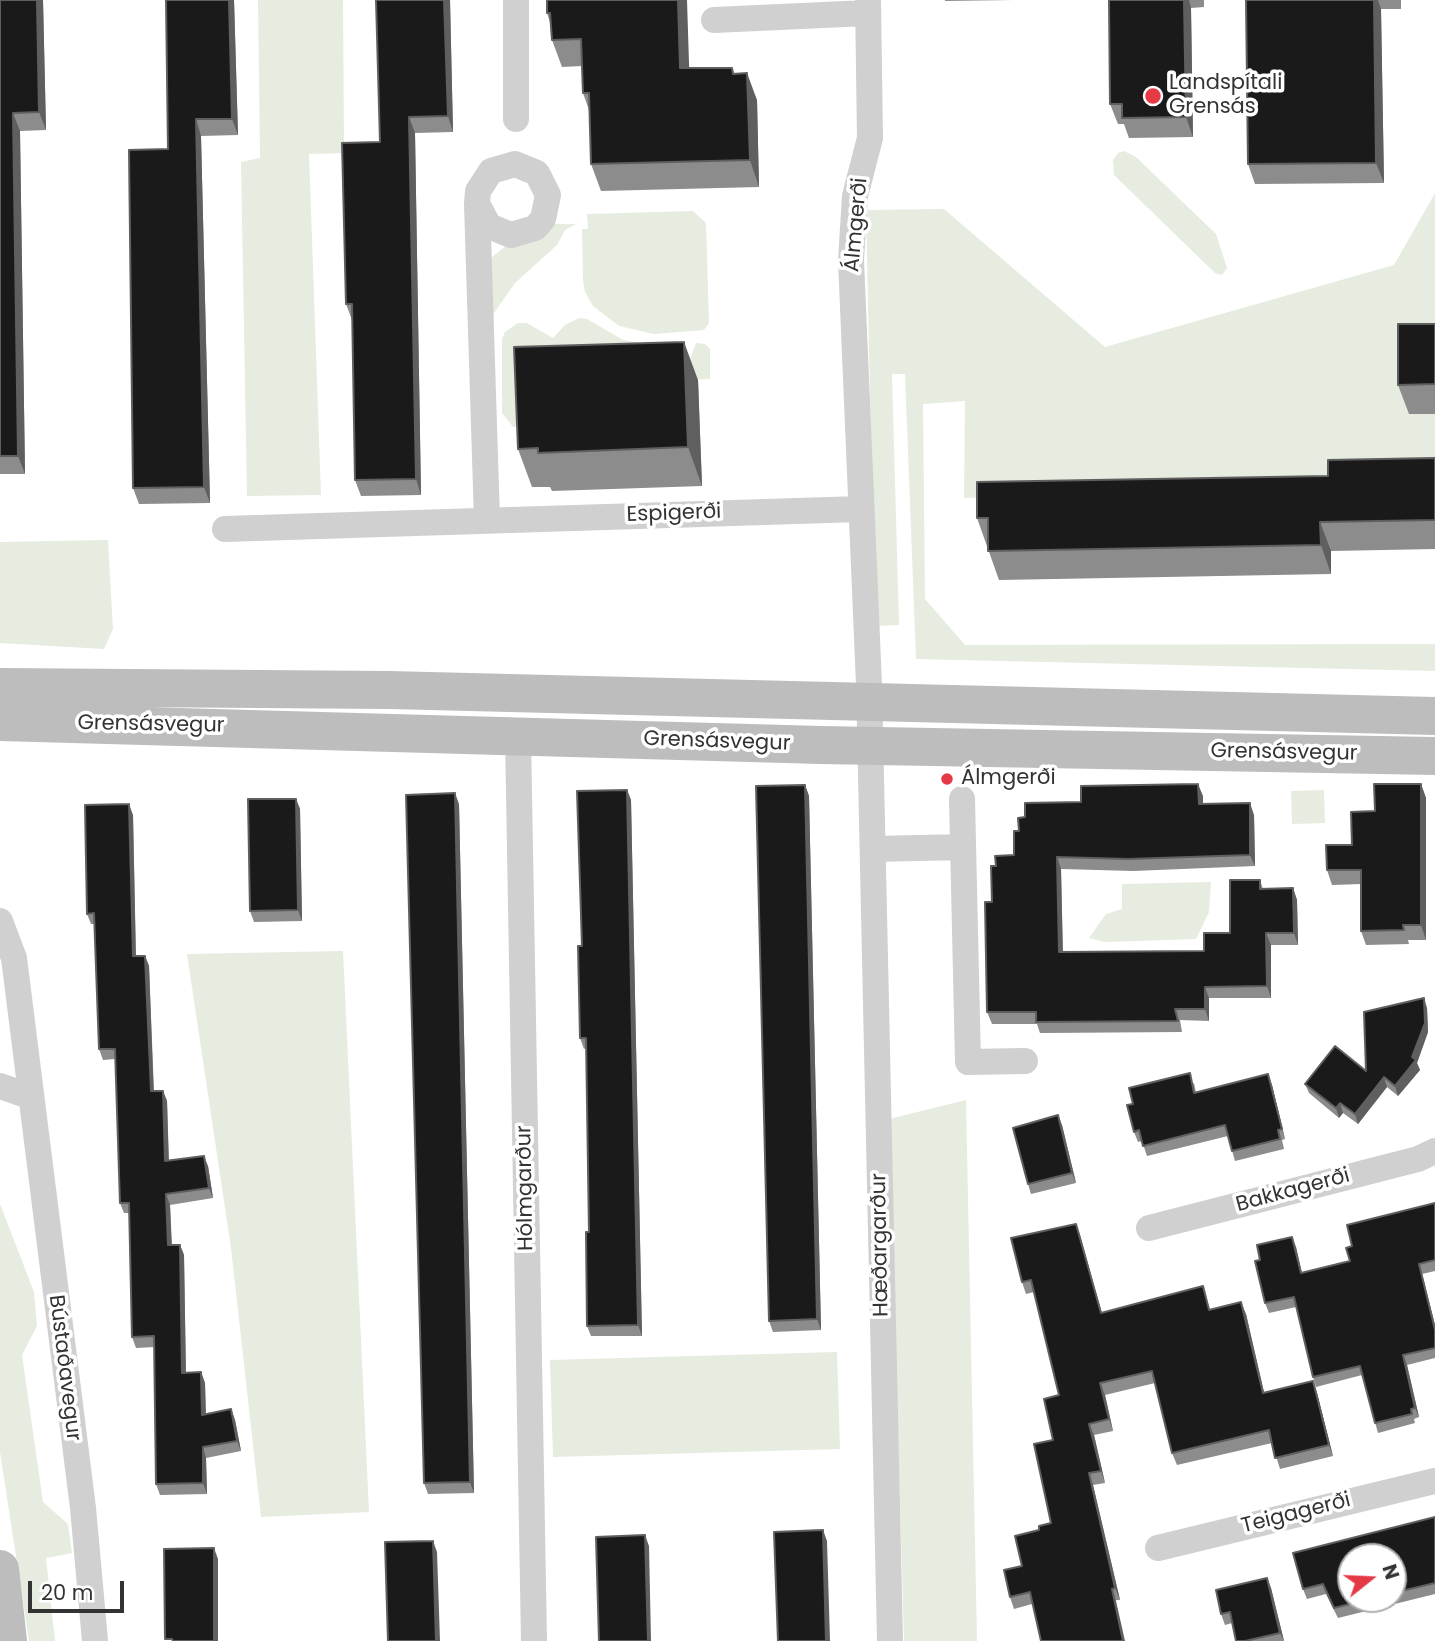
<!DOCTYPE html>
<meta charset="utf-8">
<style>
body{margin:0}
#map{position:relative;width:1435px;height:1641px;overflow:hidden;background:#fff;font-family:Poppins,sans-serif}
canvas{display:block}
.north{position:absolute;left:1337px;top:1543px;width:70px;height:70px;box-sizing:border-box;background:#fff;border:2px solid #adadad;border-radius:50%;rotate:72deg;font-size:19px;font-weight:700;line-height:28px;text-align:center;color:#333}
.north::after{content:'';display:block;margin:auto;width:24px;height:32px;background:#e63946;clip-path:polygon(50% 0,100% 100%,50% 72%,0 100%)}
.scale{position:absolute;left:28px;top:1581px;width:96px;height:32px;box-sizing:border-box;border:4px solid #333;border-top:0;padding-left:9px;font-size:21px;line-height:24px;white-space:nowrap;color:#333;-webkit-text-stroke:5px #fff;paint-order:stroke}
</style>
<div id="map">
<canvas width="1435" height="1641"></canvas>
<div class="north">N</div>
<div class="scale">20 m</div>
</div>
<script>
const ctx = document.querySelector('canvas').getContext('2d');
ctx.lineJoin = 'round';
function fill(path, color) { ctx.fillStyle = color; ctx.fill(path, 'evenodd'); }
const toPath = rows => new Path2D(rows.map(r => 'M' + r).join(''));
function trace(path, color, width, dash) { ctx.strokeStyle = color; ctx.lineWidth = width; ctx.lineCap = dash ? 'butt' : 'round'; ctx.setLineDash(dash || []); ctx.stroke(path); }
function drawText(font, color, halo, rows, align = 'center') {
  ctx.font = font + ' Poppins,sans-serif'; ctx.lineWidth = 7; ctx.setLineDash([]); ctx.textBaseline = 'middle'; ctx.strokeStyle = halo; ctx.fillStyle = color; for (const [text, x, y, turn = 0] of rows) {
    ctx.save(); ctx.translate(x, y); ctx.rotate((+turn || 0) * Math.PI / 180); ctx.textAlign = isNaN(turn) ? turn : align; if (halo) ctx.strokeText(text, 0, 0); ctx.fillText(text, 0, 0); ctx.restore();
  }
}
fill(toPath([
 [258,0,343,0,344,153,309,154,321,495,247,496,241,162,260,158],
 [1124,151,1136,157,1216,234,1227,268,1222,275,1215,273,1114,175,1113,160,1118,153],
 [1435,193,1435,477,1304,490,964,498,965,401,923,404,925,599,965,645,1435,644,1435,671,916,659,905,374,892,374,899,625,875,626,866,210,944,209,1105,347,1394,265],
 [693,211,706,223,709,323,704,330,654,334,619,326,593,306,585,292,583,280,582,229,588,229,587,214],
 [554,224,576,224,565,230,557,245,515,283,494,313,488,330,488,268,492,257,507,245],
 [579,318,587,319,623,340,657,346,690,360,696,343,705,344,710,349,710,379,528,386,529,426,513,427,502,413,502,339,505,332,518,323,527,323,553,338,565,325],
 [108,540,113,629,104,649,0,643,0,542],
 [1324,790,1325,823,1292,824,1291,791],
 [1211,882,1209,912,1196,939,1105,942,1089,938,1106,914,1122,909,1122,884],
 [343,951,369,1512,261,1517,231,1248,187,954],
 [966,1100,977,1641,904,1641,889,1119],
 [0,1204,34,1292,37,1326,22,1355,43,1502,68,1524,72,1553,46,1558,55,1641,29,1641,0,1452],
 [837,1352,840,1449,553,1457,550,1360]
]), '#e6ecdf');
trace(toPath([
 [516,0,516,119],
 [868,0,870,138,855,196,851,260,869,685,890,1641],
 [714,20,867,13],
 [477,204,489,226,511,235,535,228,543,219,548,195,537,173,515,164,491,171,478,191,477,204,487,520],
 [225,529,860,509],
 [518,736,534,1641],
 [962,799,968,1062,1025,1061],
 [873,849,963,847],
 [0,921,14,958,83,1508,95,1641],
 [0,1086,29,1096],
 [1149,1228,1418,1159,1435,1151],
 [1158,1548,1435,1481]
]), '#d0d0d0', 26);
trace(toPath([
 [0,687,389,690,1435,716],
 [0,722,821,745,1435,756],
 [0,1569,8,1641]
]), '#bdbdbd', 38);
fill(toPath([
 [0,0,43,0,46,130,20,131,25,474,0,474],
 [234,0,238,135,201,136,210,503,139,504,133,488,168,149],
 [376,0,450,0,453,132,415,133,421,495,361,496,355,480,352,320,346,304,380,142],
 [547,0,689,68,732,68,735,74,757,100,759,187,601,191,591,164,589,110,583,93,582,66,562,67,552,40,551,25,547,13],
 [945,0,1013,0,945,1],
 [1109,0,1204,0,1204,7,1191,8,1193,137,1129,138,1124,124,1118,124,1110,104],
 [1246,0,1401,0,1401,9,1381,9,1384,183,1255,184,1248,164],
 [1435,324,1435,414,1409,414,1398,385],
 [698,380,702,486,552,491,550,487,532,487,518,449],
 [1435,458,1435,549,1331,551,1331,574,999,580,977,518,1328,476],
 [1421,784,1426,798,1426,940,1408,940,1409,944,1366,945,1361,931,1361,884,1332,885,1327,870,1352,845,1375,811],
 [805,785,809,796,821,1330,773,1332,769,1321],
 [627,790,631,800,642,1336,591,1336,587,1326,589,1232,586,1048,584,1049,580,1038,582,946],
 [1203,796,1203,804,1254,815,1255,866,1133,871,1061,869,1063,952,1204,951,1230,933,1260,880,1263,889,1293,888,1297,900,1298,945,1271,945,1271,998,1209,998,1209,1021,1180,1020,1182,1032,1040,1033,1037,1024,992,1024,987,1012,992,902,996,866,1014,855,1019,831,1025,817,1081,802],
 [296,799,300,809,302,921,254,922,250,911],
 [459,804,474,1493,428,1494,424,1483],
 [133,815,136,956,145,956,149,966,154,1091,163,1091,167,1101,169,1161,208,1166,213,1198,170,1205,172,1245,180,1245,184,1255,186,1373,201,1372,205,1383,206,1414,231,1409,235,1420,241,1451,206,1458,207,1494,160,1495,156,1484,155,1347,136,1348,132,1337,129,1213,124,1213,120,1203,115,1059,103,1060,99,1049,95,924,91,924,87,914],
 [1427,1008,1428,1032,1417,1063,1420,1070,1398,1096,1387,1087,1358,1124,1343,1113,1339,1118,1309,1093,1305,1084,1366,1071],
 [1194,1083,1196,1093,1272,1085,1285,1139,1282,1140,1284,1149,1235,1161,1228,1136,1147,1156,1142,1141,1138,1142,1134,1132],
 [1062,1125,1076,1183,1031,1194,1028,1184],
 [1435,1203,1435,1271,1422,1274,1435,1325,1435,1358,1407,1365,1419,1417,1414,1419,1415,1423,1378,1433,1362,1375,1316,1387,1313,1377,1296,1307,1269,1313,1265,1303,1260,1260,1296,1247,1302,1273,1350,1261,1352,1246],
 [1076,1224,1102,1313,1203,1286,1210,1310,1246,1314,1264,1393,1313,1381,1317,1393,1333,1456,1280,1469,1272,1443,1177,1465,1172,1453,1155,1383,1105,1395,1113,1431,1094,1435,1105,1483,1093,1485,1120,1600,1032,1604,1014,1609,1010,1597,1022,1566,1039,1530,1051,1523,1053,1440,1059,1395,1034,1292,1026,1294,1022,1282],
 [1435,1517,1435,1594,1338,1618,1326,1594,1307,1599,1303,1589],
 [1393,1557,1393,1599,1351,1599],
 [1267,1578,1271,1588,1284,1641,1236,1641,1232,1623,1225,1625,1221,1614]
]), '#8c8c8c');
fill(toPath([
 [37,0,43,0,46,130,39,112],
 [229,0,234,0,238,135,232,119],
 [444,0,450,0,453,132,448,116],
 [678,0,687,0,690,95,680,68],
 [1184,0,1189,0,1191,8,1193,137,1186,117],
 [1374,0,1378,0,1381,9,1384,183,1376,163],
 [747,73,757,100,759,187,750,160],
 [13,113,20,131,25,474,18,456],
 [409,117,415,133,421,495,416,479],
 [196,119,201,136,210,503,204,487],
 [684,342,698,380,702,486,688,447],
 [1320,522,1331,551,1331,574,1321,545],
 [1198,784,1203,796,1203,815,1199,804],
 [1421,784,1426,798,1426,940,1421,925],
 [805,785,809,796,821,1330,817,1319],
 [627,790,631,800,642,1336,638,1325],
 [455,793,459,804,474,1493,470,1482],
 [296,799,300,809,302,921,298,910],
 [1250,803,1254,815,1255,866,1250,855],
 [129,804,133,815,136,967,133,956],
 [1057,857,1061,869,1063,964,1059,952],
 [1293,888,1297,900,1298,945,1294,933],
 [1266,933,1271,945,1271,998,1267,986],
 [145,956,149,966,154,1102,151,1091],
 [1205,987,1209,998,1209,1021,1205,1009],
 [1424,998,1427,1008,1428,1032,1417,1063,1420,1070,1398,1096,1395,1086,1412,1057],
 [1268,1074,1272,1085,1285,1139,1282,1129],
 [1384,1077,1387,1087,1358,1124,1355,1114],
 [163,1091,167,1101,169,1172,165,1161],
 [1340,1103,1343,1113,1339,1118,1336,1108],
 [1058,1115,1062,1125,1076,1183,1072,1173],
 [204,1156,208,1166,213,1198,209,1188],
 [166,1194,170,1205,172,1256,168,1245],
 [1076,1224,1080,1235,1105,1325,1101,1313],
 [1292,1237,1296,1247,1304,1283,1301,1273],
 [180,1245,184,1255,186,1383,182,1373],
 [1419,1264,1422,1274,1435,1325,1435,1330],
 [1241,1302,1246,1314,1267,1405,1263,1393],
 [1403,1355,1407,1365,1419,1417,1415,1408],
 [201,1372,205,1383,206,1426,202,1415],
 [1313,1381,1317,1393,1333,1456,1329,1445],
 [1100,1383,1105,1395,1113,1431,1109,1419],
 [231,1409,235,1420,241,1451,237,1441],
 [1089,1424,1094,1435,1105,1483,1101,1471],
 [203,1447,206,1458,207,1494,203,1483],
 [1089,1473,1093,1485,1120,1600,1115,1588],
 [823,1530,827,1541,830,1641,826,1641],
 [645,1535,649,1546,651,1641,648,1641],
 [433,1541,437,1552,440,1641,436,1641],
 [214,1548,218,1559,218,1641,214,1641],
 [1267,1578,1271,1588,1284,1641,1280,1633],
 [1112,1589,1116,1601,1125,1641,1123,1641]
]), '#5f5f5f');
const building = toPath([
 [0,0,37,0,39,112,13,113,18,456,0,456,0,0],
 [166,0,229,0,232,119,196,119,204,487,133,488,129,150,168,149,166,0],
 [376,0,444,0,448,116,409,117,416,479,355,480,352,304,346,304,342,143,380,142,376,0],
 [547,0,678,0,680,68,732,68,733,74,747,73,750,160,591,164,589,93,583,93,581,39,552,40,550,13,547,13,547,0],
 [1109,0,1184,0,1186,117,1122,118,1122,104,1110,104,1109,0],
 [1246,0,1374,0,1376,163,1248,164,1246,0],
 [1398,324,1435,324,1435,384,1398,385,1398,324],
 [684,342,688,447,538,453,538,448,518,449,514,347,684,342],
 [1435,458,1435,520,1320,522,1321,545,988,551,988,518,977,518,977,482,1328,476,1328,460,1435,458],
 [1198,784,1199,804,1250,803,1250,855,1128,859,1057,857,1059,952,1204,951,1204,933,1230,933,1230,880,1260,880,1260,889,1293,888,1294,933,1266,933,1267,986,1205,987,1205,1009,1175,1009,1178,1021,1036,1022,1036,1012,987,1012,985,902,992,902,991,866,996,866,995,856,1014,855,1014,831,1019,831,1018,818,1025,817,1025,803,1081,802,1081,786,1198,784],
 [1374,784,1421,784,1421,925,1403,925,1404,930,1361,931,1361,870,1327,870,1326,845,1352,845,1351,812,1375,811,1374,784],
 [805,785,817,1319,769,1321,756,786,805,785],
 [627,790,638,1325,587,1326,586,1232,589,1232,586,1038,580,1038,578,946,582,946,577,791,627,790],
 [455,793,470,1482,424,1483,406,795,455,793],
 [248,799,296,799,298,910,250,911,248,799],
 [129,804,133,956,145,956,151,1091,163,1091,165,1161,204,1156,209,1188,166,1194,168,1245,180,1245,182,1373,201,1372,202,1415,231,1409,237,1441,203,1447,203,1483,156,1484,154,1336,132,1337,129,1203,120,1203,115,1049,99,1049,94,913,87,914,85,805,129,804],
 [1424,998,1425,1023,1412,1057,1416,1060,1395,1086,1384,1077,1355,1114,1340,1103,1336,1108,1305,1084,1335,1046,1366,1071,1364,1012,1424,998],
 [1190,1073,1194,1093,1268,1074,1282,1129,1278,1130,1280,1139,1232,1151,1225,1125,1143,1146,1139,1130,1134,1132,1127,1105,1133,1104,1129,1088,1190,1073],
 [1058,1115,1072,1173,1028,1184,1013,1128,1058,1115],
 [1435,1203,1435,1260,1419,1264,1435,1330,1435,1348,1403,1355,1415,1408,1411,1409,1412,1414,1375,1423,1360,1366,1313,1377,1294,1297,1265,1303,1255,1261,1260,1260,1257,1245,1292,1237,1301,1273,1350,1261,1346,1248,1352,1246,1347,1225,1435,1203],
 [1076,1224,1101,1313,1203,1286,1209,1310,1241,1302,1263,1393,1313,1381,1329,1445,1275,1458,1269,1430,1172,1453,1152,1371,1100,1383,1109,1419,1089,1424,1101,1471,1089,1473,1115,1588,1112,1589,1123,1641,1041,1641,1030,1592,1010,1597,1004,1570,1022,1566,1015,1536,1039,1530,1039,1526,1051,1523,1034,1444,1053,1440,1044,1399,1059,1395,1031,1280,1022,1282,1011,1238,1076,1224],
 [1435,1517,1435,1583,1393,1593,1393,1557,1351,1557,1351,1599,1370,1599,1334,1608,1323,1584,1303,1589,1293,1553,1435,1517],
 [823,1530,826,1641,778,1641,774,1532,823,1530],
 [645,1535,648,1641,599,1641,596,1537,645,1535],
 [433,1541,436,1641,388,1641,385,1542,433,1541],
 [214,1548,214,1641,173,1641,172,1639,165,1639,164,1549,214,1548],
 [1267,1578,1280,1633,1245,1641,1236,1641,1230,1612,1221,1614,1216,1590,1267,1578]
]);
fill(building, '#1a1a1a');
trace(building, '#5f5f5f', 2);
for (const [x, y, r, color] of [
 [1153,96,9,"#e63946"],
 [947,779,7,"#e63946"]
]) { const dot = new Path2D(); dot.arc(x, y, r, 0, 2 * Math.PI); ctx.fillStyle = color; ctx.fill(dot); trace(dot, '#fff', 2.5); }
drawText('21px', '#333', '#fff', [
 ["Landspítali",1169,84],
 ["Grensás",1169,108],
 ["Álmgerði",961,779]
], 'left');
drawText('21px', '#333', '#fff', [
 ["Álmgerði",857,225,-85],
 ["Espigerði",674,514,-2],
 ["Grensásvegur",151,725,1],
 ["Grensásvegur",717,742,2],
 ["Grensásvegur",1284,753,1],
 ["Hólmgarður",526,1188,-91],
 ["Bakkagerði",1293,1191,-15],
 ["Hæðargarður",881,1245,-91],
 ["Bústaðavegur",64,1368,83],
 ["Teigagerði",1296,1514,-14]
]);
</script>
